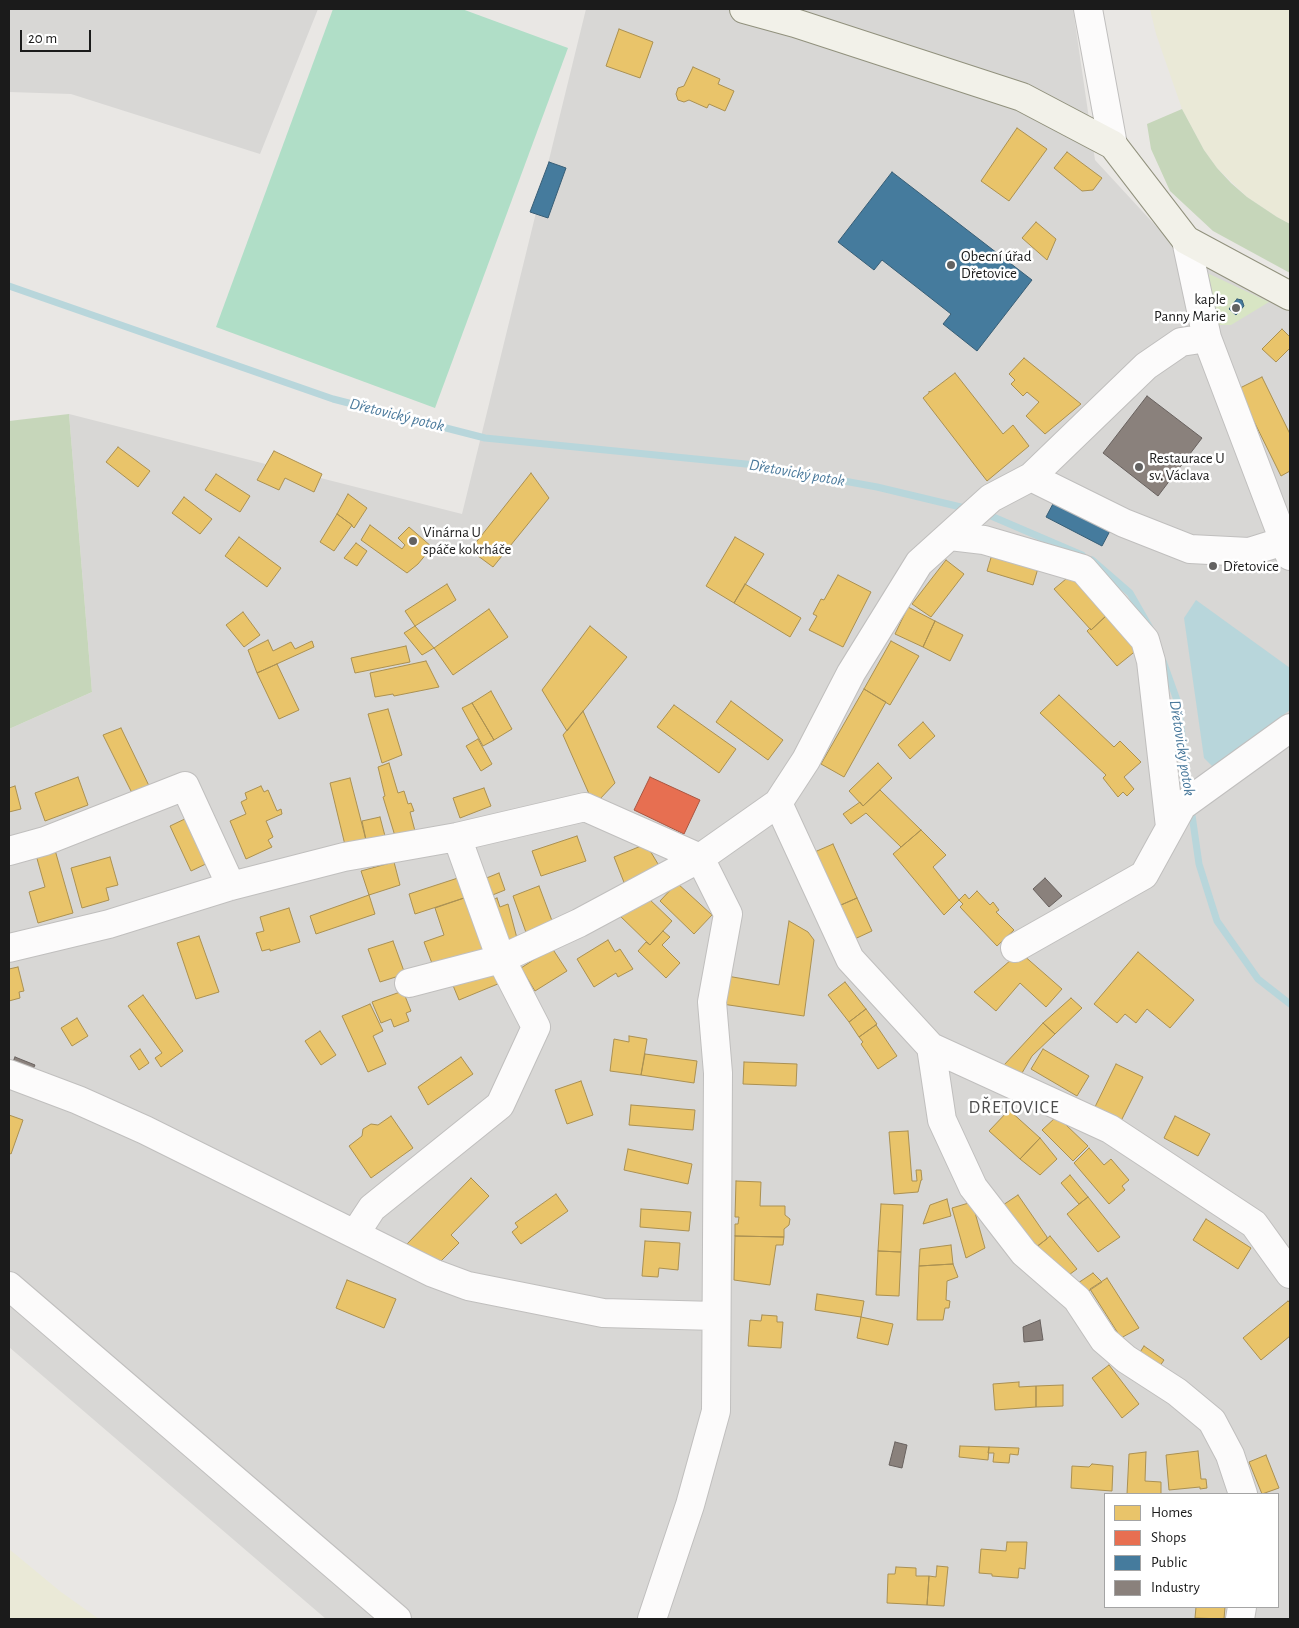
<!DOCTYPE html>
<meta charset="utf-8">
<style>
body{margin:0}
#map{position:relative;width:1299px;height:1628px;overflow:hidden;background:#e9e7e4;font-family:"Alegreya Sans",sans-serif}
canvas{display:block}
.frame{position:absolute;inset:0;border:10px solid #1b1b1b;pointer-events:none}
.legend{position:absolute;left:1104px;top:1493px;width:175px;height:115px;box-sizing:border-box;background:#fff;border:1px solid #a4a4a4;margin:0;padding:6px 9px;list-style:none;font-size:15px;color:#1b1b1b}
.legend li{display:flex;align-items:center;gap:10px;height:25px}
.legend b{width:25px;border:1px solid #a4a4a4}
.scale{position:absolute;left:20px;top:30px;width:71px;height:22px;box-sizing:border-box;border:2px solid #1b1b1b;border-top:0;padding-left:6px;font-size:15px;line-height:18px;white-space:nowrap;color:#1b1b1b;-webkit-text-stroke:4px #fff;paint-order:stroke}
</style>
<div id="map">
<canvas width="1299" height="1628"></canvas>
<div class="frame"></div>
<ul class="legend">
<li><b style="height:14px;background:#e9c46a"></b>Homes</li>
<li><b style="height:14px;background:#e76f51"></b>Shops</li>
<li><b style="height:14px;background:#457b9d"></b>Public</li>
<li><b style="height:14px;background:#8a817c"></b>Industry</li>
</ul>
<div class="scale">20 m</div>
</div>
<script>
const ctx = document.querySelector('canvas').getContext('2d');
ctx.lineJoin = 'round';
function fill(path, color) { ctx.fillStyle = color; ctx.fill(path, 'evenodd'); }
const toPath = rows => new Path2D(rows.map(r => 'M' + r).join(''));
function trace(path, color, width, dash) { ctx.strokeStyle = color; ctx.lineWidth = width; ctx.lineCap = dash ? 'butt' : 'round'; ctx.setLineDash(dash || []); ctx.stroke(path); }
function drawText(font, color, halo, rows, align = 'center') {
  ctx.font = font + ' "Alegreya Sans",sans-serif'; ctx.lineWidth = 5; ctx.setLineDash([]); ctx.textBaseline = 'middle'; ctx.strokeStyle = halo; ctx.fillStyle = color; for (const [text, x, y, turn = 0] of rows) {
    ctx.save(); ctx.translate(x, y); ctx.rotate((+turn || 0) * Math.PI / 180); ctx.textAlign = isNaN(turn) ? turn : align; if (halo) ctx.strokeText(text, 0, 0); ctx.fillText(text, 0, 0); ctx.restore();
  }
}
fill(toPath([
 [9,9,318,9,260,154,71,94,9,92],
 [586,9,1073,9,1095,160,1179,251,1290,310,1290,1619,326,1619,9,1347,9,729,92,692,69,414,462,514],
 [1105,1494,1278,1494,1278,1607,1105,1607]
]), '#d8d7d5');
fill(toPath([
 [1150,9,1290,9,1290,224,1277,217,1247,197,1217,168,1204,150,1182,109,1156,34],
 [9,1549,61,1592,99,1619,9,1619]
]), '#eae9d7');
fill(toPath([
 [1205,272,1269,302,1231,325,1217,325]
]), '#d8e5c4');
fill(toPath([
 [1182,109,1204,150,1217,168,1231,183,1247,197,1277,217,1290,224,1290,273,1213,231,1170,191,1151,149,1147,124],
 [69,414,92,692,9,729,9,421]
]), '#c6d6ba');
fill(toPath([
 [333,9,462,9,568,48,435,408,216,327]
]), '#b0dec7');
fill(toPath([
 [1196,600,1290,668,1290,710,1213,767,1204,758,1184,618]
]), '#b8d6db');
const homes = toPath([
 [619,29,653,42,640,78,606,66,619,29],
 [693,67,720,79,718,84,734,91,725,111,709,104,707,108,689,100,684,102,678,100,676,94,678,88,684,86,693,67],
 [1017,128,1047,149,1009,201,981,181,1017,128],
 [1067,152,1102,178,1093,190,1082,191,1054,168,1067,152],
 [1036,222,1056,239,1047,260,1022,238,1036,222],
 [1282,329,1290,337,1290,348,1276,362,1262,349,1282,329],
 [1024,358,1081,404,1045,434,1026,416,1039,402,1027,392,1023,396,1011,384,1015,380,1009,374,1024,358],
 [955,373,1003,434,1013,425,1029,446,987,481,923,398,929,393,929,391,930,392,955,373],
 [1262,377,1290,434,1290,471,1281,476,1238,389,1262,377],
 [118,447,150,471,138,487,106,462,118,447],
 [274,451,322,474,314,492,285,478,279,490,257,480,274,451],
 [531,473,549,498,493,567,470,550,531,473],
 [216,474,250,496,240,512,205,490,216,474],
 [348,494,367,508,354,528,352,526,352,525,337,514,348,494],
 [184,497,212,519,200,534,172,513,184,497],
 [337,514,352,525,334,551,320,542,337,514],
 [370,525,402,549,405,545,398,538,409,527,432,547,418,564,407,573,361,540,370,525],
 [239,537,281,568,267,587,225,556,239,537],
 [735,537,764,554,734,603,706,586,735,537],
 [356,543,367,551,357,566,344,558,356,543],
 [993,551,1039,565,1033,585,987,571,993,551],
 [946,560,964,574,931,617,912,604,946,560],
 [1072,574,1107,615,1091,630,1054,589,1072,574],
 [838,575,871,592,843,647,809,630,817,616,813,614,821,599,824,600,838,575],
 [447,584,456,600,415,626,405,611,447,584],
 [745,584,801,618,790,637,734,603,745,584],
 [908,607,935,621,923,647,895,634,908,607],
 [489,609,508,637,453,675,434,648,489,609],
 [243,612,260,635,244,647,226,625,243,612],
 [1107,615,1138,649,1117,666,1087,631,1090,628,1091,630,1107,615],
 [935,621,963,635,950,661,923,647,935,621],
 [415,626,434,648,422,655,404,633,415,626],
 [590,626,627,657,567,731,542,690,590,626],
 [268,640,273,651,291,642,295,649,312,641,314,647,257,673,248,650,268,640],
 [891,641,919,656,890,705,864,689,891,641],
 [406,646,410,662,355,673,351,658,406,646],
 [426,661,439,687,394,696,393,694,375,697,370,673,426,661],
 [277,664,299,710,279,719,257,673,277,664],
 [864,689,886,702,844,777,821,764,864,689],
 [491,691,512,729,494,740,472,703,491,691],
 [1059,695,1114,747,1120,741,1141,762,1124,777,1134,789,1127,796,1123,792,1118,797,1103,778,1106,775,1040,713,1059,695],
 [731,701,783,740,768,760,716,722,731,701],
 [472,703,494,740,483,746,462,708,472,703],
 [674,705,736,749,719,773,657,727,674,705],
 [388,709,402,755,382,763,368,714,388,709],
 [583,711,615,783,599,800,590,796,563,735,583,711],
 [923,722,935,736,910,759,898,745,923,722],
 [121,728,152,792,135,799,103,735,121,728],
 [478,739,492,764,481,771,466,746,478,739],
 [389,763,398,793,404,791,408,804,411,803,414,811,410,812,415,831,395,836,383,797,385,796,378,767,389,763],
 [878,763,892,778,863,806,849,791,878,763],
 [78,777,88,805,45,821,35,793,78,777],
 [350,778,366,840,345,845,330,783,350,778],
 [15,786,21,809,9,812,9,788,15,786],
 [261,786,264,792,268,790,277,811,281,809,282,814,266,821,273,837,268,840,272,847,246,859,230,821,246,814,241,802,247,799,245,793,261,786],
 [484,788,491,806,460,818,453,798,484,788],
 [880,790,921,830,901,847,866,813,851,824,843,814,860,802,863,806,880,790],
 [189,817,210,862,191,871,170,826,189,817],
 [380,817,385,836,366,840,362,821,380,817],
 [921,830,946,855,933,867,959,900,944,915,893,854,921,830],
 [577,836,586,861,541,876,532,851,577,836],
 [646,844,664,874,627,890,614,857,646,844],
 [833,844,857,898,834,908,810,854,833,844],
 [55,850,73,913,38,923,29,892,45,887,36,855,55,850],
 [110,857,118,885,106,888,109,900,82,908,71,868,110,857],
 [394,862,400,885,369,895,361,871,394,862],
 [499,873,505,890,485,898,479,881,499,873],
 [464,876,470,896,415,914,409,894,464,876],
 [677,883,712,915,694,934,660,901,677,883],
 [539,886,554,926,528,938,513,896,539,886],
 [977,891,990,905,993,902,999,910,996,912,1014,930,997,946,960,907,963,904,959,900,965,894,969,899,977,891],
 [369,895,375,914,316,934,310,916,369,895],
 [470,896,488,952,433,966,424,942,444,935,435,908,470,896],
 [497,898,500,907,508,904,518,942,501,949,488,902,497,898],
 [648,898,672,921,650,945,619,915,648,898],
 [857,898,872,931,848,942,834,908,857,898],
 [289,908,300,942,270,951,270,949,262,951,256,933,264,931,260,917,289,908],
 [789,921,808,932,814,940,804,1016,722,1004,727,976,779,985,789,921],
 [663,931,670,937,662,945,680,963,666,978,638,951,646,942,650,945,663,931],
 [199,936,219,992,196,999,177,943,199,936],
 [608,940,615,952,620,949,633,969,618,977,616,973,594,987,577,959,608,940],
 [393,941,405,974,380,982,368,949,393,941],
 [552,948,567,971,535,991,521,968,552,948],
 [1138,952,1194,1000,1170,1028,1147,1009,1136,1023,1125,1014,1117,1023,1094,1004,1138,952],
 [1019,953,1022,954,1062,989,1046,1007,1020,983,996,1011,974,992,1019,953],
 [498,964,505,981,459,1000,452,983,498,964],
 [18,967,24,991,19,992,20,998,9,1001,9,969,18,967],
 [845,982,866,1009,849,1022,828,995,845,982],
 [403,991,411,1011,406,1013,409,1021,394,1027,391,1019,381,1023,372,1002,403,991],
 [143,995,183,1051,161,1067,155,1058,162,1053,128,1006,143,995],
 [1071,998,1082,1008,1055,1034,1043,1023,1071,998],
 [370,1004,383,1031,373,1036,386,1064,368,1072,342,1016,370,1004],
 [866,1009,877,1024,859,1037,849,1022,866,1009],
 [77,1018,88,1036,72,1046,61,1028,77,1018],
 [1043,1023,1055,1034,1032,1056,1022,1073,1004,1065,1043,1023],
 [876,1025,897,1056,878,1069,861,1044,863,1042,859,1037,876,1025],
 [320,1031,336,1055,321,1065,305,1041,320,1031],
 [629,1036,647,1039,641,1075,610,1071,614,1039,629,1042,629,1036],
 [140,1049,149,1063,139,1070,130,1056,140,1049],
 [1043,1049,1089,1076,1077,1096,1031,1069,1043,1049],
 [645,1054,697,1061,694,1083,641,1075,645,1054],
 [461,1057,473,1074,428,1105,418,1087,461,1057],
 [744,1062,797,1064,796,1086,743,1084,744,1062],
 [1116,1064,1143,1077,1118,1127,1092,1113,1116,1064],
 [581,1081,593,1115,567,1124,555,1090,581,1081],
 [631,1105,695,1110,693,1130,629,1125,631,1105],
 [1009,1110,1040,1138,1020,1159,989,1131,1009,1110],
 [9,1115,23,1120,11,1154,9,1153,9,1115],
 [391,1116,413,1148,371,1178,349,1146,362,1136,363,1129,371,1124,378,1125,391,1116],
 [1175,1116,1210,1134,1198,1156,1164,1138,1175,1116],
 [1055,1118,1065,1124,1088,1146,1073,1161,1042,1130,1055,1118],
 [908,1131,912,1181,917,1181,916,1170,921,1170,922,1180,921,1180,918,1192,894,1194,889,1132,908,1131],
 [1040,1138,1057,1159,1040,1175,1020,1159,1040,1138],
 [1089,1148,1104,1165,1111,1159,1129,1180,1122,1186,1125,1190,1109,1204,1074,1163,1089,1148],
 [628,1149,692,1164,688,1184,624,1170,628,1149],
 [1070,1175,1088,1197,1079,1204,1061,1183,1070,1175],
 [471,1178,489,1196,451,1235,459,1243,437,1265,407,1244,471,1178],
 [736,1181,761,1182,760,1206,785,1206,785,1215,790,1219,789,1225,784,1229,784,1237,735,1236,735,1224,738,1224,739,1217,735,1217,736,1181],
 [556,1194,568,1211,521,1244,512,1232,518,1227,515,1223,556,1194],
 [1018,1195,1047,1237,1047,1239,1029,1252,1000,1207,1018,1195],
 [1088,1197,1120,1237,1098,1252,1067,1214,1088,1197],
 [947,1199,951,1216,923,1224,930,1205,947,1199],
 [972,1202,985,1248,966,1258,952,1208,972,1202],
 [881,1204,903,1205,901,1252,878,1251,881,1204],
 [641,1209,691,1212,689,1231,640,1227,641,1209],
 [1206,1219,1251,1248,1238,1269,1193,1240,1206,1219],
 [735,1236,784,1237,783,1245,776,1245,770,1285,734,1280,735,1236],
 [1050,1236,1077,1269,1066,1277,1038,1246,1050,1236],
 [645,1241,680,1243,678,1270,659,1268,658,1277,642,1276,645,1241],
 [951,1245,953,1264,919,1266,920,1249,951,1245],
 [878,1251,901,1252,899,1296,876,1295,878,1251],
 [953,1264,958,1277,947,1281,946,1300,950,1301,949,1308,945,1308,943,1320,917,1320,919,1266,953,1264],
 [1093,1273,1102,1282,1084,1294,1075,1285,1093,1273],
 [1107,1278,1139,1328,1121,1338,1090,1289,1107,1278],
 [347,1280,396,1299,384,1328,336,1308,347,1280],
 [817,1294,864,1301,861,1317,815,1310,817,1294],
 [1288,1301,1290,1303,1290,1336,1261,1360,1243,1338,1288,1301],
 [762,1315,777,1316,777,1322,783,1322,781,1348,748,1346,750,1320,761,1321,762,1315],
 [861,1317,893,1324,888,1345,857,1338,861,1317],
 [1144,1346,1164,1360,1155,1373,1135,1360,1144,1346],
 [1109,1365,1139,1404,1122,1418,1092,1378,1109,1365],
 [1019,1382,1019,1387,1036,1386,1036,1407,995,1410,993,1384,1019,1382],
 [1063,1385,1063,1406,1036,1407,1036,1386,1063,1385],
 [960,1446,989,1447,988,1460,959,1457,960,1446],
 [989,1447,1019,1448,1018,1455,1010,1454,1009,1463,993,1462,994,1453,988,1453,989,1447],
 [1198,1451,1201,1479,1206,1479,1207,1488,1200,1489,1200,1487,1169,1490,1166,1455,1198,1451],
 [1146,1452,1145,1481,1161,1482,1161,1494,1127,1494,1129,1454,1146,1452],
 [1266,1455,1279,1488,1262,1494,1249,1462,1266,1455],
 [1092,1464,1113,1466,1112,1491,1071,1488,1072,1466,1089,1467,1092,1464],
 [1007,1542,1027,1542,1025,1569,1019,1568,1018,1578,992,1576,992,1574,979,1573,981,1549,1006,1551,1007,1542],
 [937,1566,948,1567,944,1606,927,1605,929,1576,936,1577,937,1566],
 [896,1567,916,1568,916,1576,929,1576,927,1605,887,1603,888,1574,895,1574,896,1567],
 [1196,1607,1225,1607,1224,1619,1195,1618,1196,1607]
]);
fill(homes, '#e9c46a');
trace(homes, '#ab9152', 1);
const shops = toPath([
 [650,777,700,800,684,834,634,810,650,777]
]);
fill(shops, '#e76f51');
trace(shops, '#aa5641', 1);
const public = toPath([
 [549,162,566,168,548,218,530,212,549,162],
 [892,172,1032,280,977,351,943,324,951,314,882,260,874,270,838,242,892,172],
 [1237,299,1242,300,1244,306,1236,315,1229,309,1237,299],
 [1055,500,1111,529,1102,546,1046,517,1055,500]
]);
fill(public, '#457b9d');
trace(public, '#385e76', 1);
const industry = toPath([
 [1147,396,1202,438,1158,496,1103,453,1147,396],
 [1045,878,1062,896,1049,907,1033,889,1045,878],
 [15,1057,35,1065,32,1071,12,1064,15,1057],
 [1040,1320,1043,1340,1024,1342,1023,1327,1040,1320],
 [895,1442,907,1445,902,1468,889,1465,895,1442]
]);
fill(industry, '#8a817c');
trace(industry, '#69625f', 1);
trace(toPath([
 [9,286,333,399,485,438,756,465,877,487,969,509],
 [984,513,1082,555],
 [1092,560,1130,593,1150,628],
 [1163,661,1178,703,1189,793],
 [1191,808,1199,864,1217,921,1258,979,1290,1004]
]), '#b8d6db', 7);
const street = toPath([
 [1088,9,1113,145],
 [1186,240,1207,338,1284,541,1290,546],
 [1031,477,1124,523,1190,549,1249,552,1284,541,1290,556],
 [950,536,984,540,1083,569,1145,640,1151,661,1170,827],
 [778,803,850,959,931,1047,1110,1129,1254,1224,1290,1274],
 [9,851,45,841,185,786,231,886],
 [9,948,109,924,231,886,344,857,457,837,585,807,700,858],
 [1015,948,1144,875,1182,806,1290,728],
 [409,983,501,959,579,923,700,858],
 [931,1047,942,1120,973,1187,1024,1253,1077,1299,1104,1340,1126,1359,1177,1392,1212,1421,1230,1455,1243,1494],
 [9,1074,78,1100,145,1130,433,1273,468,1286,603,1313,716,1316],
 [355,1234,372,1208,500,1105,536,1027,501,959,457,837],
 [9,1286,397,1619],
 [652,1619,690,1505,716,1411,718,1073,712,1002,728,914,700,858,778,803,806,760,851,673,919,563,991,498,1031,477,1146,366,1181,342,1207,338],
 [1240,1619,1242,1607]
]);
const secondary = toPath([
 [744,9,795,23,1022,97,1113,145,1186,240,1290,296]
]);
trace(street, '#c0bfbe', 30);
trace(secondary, '#91917d', 30);
trace(street, '#fcfbfb', 28);
trace(secondary, '#f2f1e9', 28);
for (const [x, y, r, color] of [
 [951,265,5,"#636261"],
 [1236,308,5,"#636261"],
 [1139,467,5,"#636261"],
 [413,541,5,"#636261"],
 [1213,566,5,"#636261"]
]) { const dot = new Path2D(); dot.arc(x, y, r, 0, 2 * Math.PI); ctx.fillStyle = color; ctx.fill(dot); trace(dot, '#fff', 2); }
drawText('15px', '#1b1b1b', '#fff', [
 ["Obecní úřad",961,256],
 ["Dřetovice",961,273],
 ["kaple",1226,299,"right"],
 ["Panny Marie",1226,316,"right"],
 ["Restaurace U",1149,458],
 ["sv. Václava",1149,475],
 ["Vinárna U",423,532],
 ["spáče kokrháče",423,549],
 ["Dřetovice",1223,566]
], 'left');
drawText('italic 16px', '#4b7a9c', '#fff', [
 ["Dřetovický potok",397,415,14],
 ["Dřetovický potok",797,473,10],
 ["Dřetovický potok",1182,748,81]
]);
ctx.letterSpacing = '1px';
drawText('18px', '#4e4e4e', '#fff', [
 ["DŘETOVICE",1014,1108]
]);
ctx.letterSpacing = '0px';
</script>
